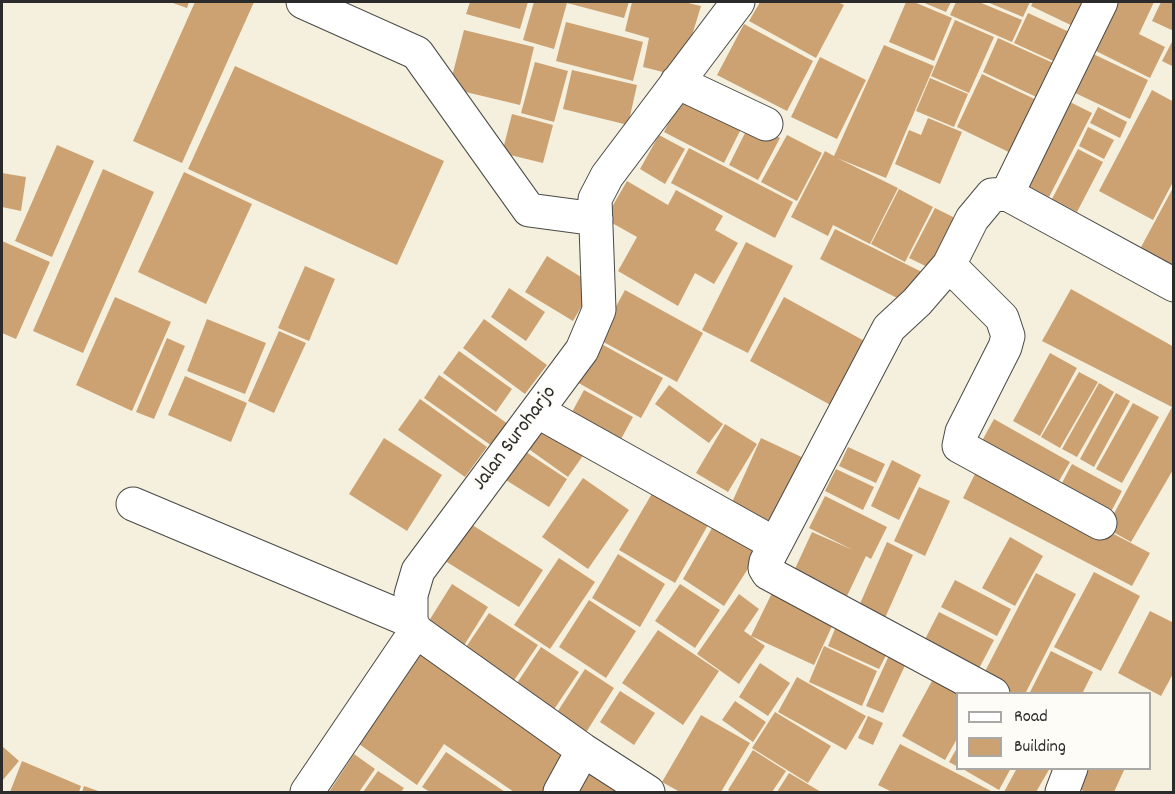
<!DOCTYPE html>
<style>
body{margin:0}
#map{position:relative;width:1175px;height:794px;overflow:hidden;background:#f4f0dd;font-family:Dekko,sans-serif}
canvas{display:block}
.frame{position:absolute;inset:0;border:3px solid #2b2b2b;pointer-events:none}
.legend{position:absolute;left:956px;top:692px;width:195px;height:78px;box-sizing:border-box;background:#fdfcf7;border:2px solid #a9a8a5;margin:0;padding:8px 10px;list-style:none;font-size:18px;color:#2b2b2b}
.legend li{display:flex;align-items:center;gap:12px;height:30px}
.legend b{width:30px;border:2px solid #a9a8a5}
</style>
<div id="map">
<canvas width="1175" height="794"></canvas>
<div class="frame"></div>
<ul class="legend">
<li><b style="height:8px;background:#fff"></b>Road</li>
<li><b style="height:16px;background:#cda273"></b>Building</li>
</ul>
</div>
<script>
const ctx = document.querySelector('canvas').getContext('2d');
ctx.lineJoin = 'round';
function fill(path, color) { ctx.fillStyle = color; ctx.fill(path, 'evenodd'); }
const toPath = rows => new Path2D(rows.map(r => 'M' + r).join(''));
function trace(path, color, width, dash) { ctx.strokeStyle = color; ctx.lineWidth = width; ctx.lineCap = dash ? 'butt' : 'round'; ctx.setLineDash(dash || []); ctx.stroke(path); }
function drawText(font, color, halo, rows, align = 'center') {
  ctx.font = font + ' Dekko,sans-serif'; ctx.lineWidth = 4.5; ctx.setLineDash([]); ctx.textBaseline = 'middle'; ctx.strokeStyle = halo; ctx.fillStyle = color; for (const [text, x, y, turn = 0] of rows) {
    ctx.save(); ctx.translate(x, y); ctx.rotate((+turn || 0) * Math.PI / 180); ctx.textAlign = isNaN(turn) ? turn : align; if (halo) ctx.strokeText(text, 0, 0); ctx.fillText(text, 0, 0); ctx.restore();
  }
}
fill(toPath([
 [170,2,189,2,187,8],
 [195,2,254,2,182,163,133,141],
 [470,2,528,2,520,29,466,14],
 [534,2,629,2,624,18,567,3,554,49,523,40],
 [632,2,684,2,701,6,690,42,667,73,643,67,649,38,625,31],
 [760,2,838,2,844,5,816,58,749,21],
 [906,2,914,2,952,18,934,61,889,42],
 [922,2,951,2,946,12],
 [956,2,979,2,1022,20,1012,42,950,15],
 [987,2,1030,2,1023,17],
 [1033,2,1092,2,1079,29,1031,6],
 [1115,2,1154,2,1139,34,1165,47,1150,78,1092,49],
 [1161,2,1174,2,1174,31,1152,21],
 [1028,13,1078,36,1064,66,1014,43],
 [955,20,994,37,969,93,931,76],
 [566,22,643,42,633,81,556,61],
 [744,24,813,61,787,111,717,75],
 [464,30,534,47,520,105,449,88],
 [998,38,1062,67,1047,102,983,72],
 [1174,38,1174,67,1162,61],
 [884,45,934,66,886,178,837,158,898,188,870,244,833,225,828,236,791,217,825,151,834,156],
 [1089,52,1148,80,1130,119,1071,91],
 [820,57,866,80,837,139,791,117],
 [535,62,568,71,554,122,521,113],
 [235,66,444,161,397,265,188,169],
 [572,70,637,85,628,125,563,109],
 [982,74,1045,104,1019,157,957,127],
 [930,78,968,94,954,127,916,111],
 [1152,90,1174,102,1174,180,1153,220,1099,191],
 [681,98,742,127,724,163,664,132],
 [1068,101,1092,113,1049,197,1026,185],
 [1098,107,1127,122,1120,138,1090,123],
 [512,114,553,125,543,163,502,153],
 [928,118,962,132,940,184,895,164,909,130,921,135],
 [750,123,780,138,758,180,729,165],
 [1088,127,1114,140,1104,159,1079,146],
 [659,135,685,149,665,184,640,169],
 [787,135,822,153,797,201,761,182],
 [57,145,94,161,52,257,15,241],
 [689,148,793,202,775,238,671,183],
 [1078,149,1103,162,1077,212,1052,199],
 [103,169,154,192,83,353,33,331],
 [184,172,252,204,206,304,138,272],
 [2,173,26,177,21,211,2,207],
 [627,181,668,205,676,190,723,216,715,230,738,243,714,284,695,273,678,306,618,271,637,237,605,219],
 [1174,186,1174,267,1140,249],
 [899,189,933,207,905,262,871,244],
 [935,208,963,222,938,272,909,258],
 [835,229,922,272,907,303,820,259],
 [2,241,50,262,16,339,2,333],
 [746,242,793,266,748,353,702,330],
 [547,256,594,285,573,321,525,292],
 [305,266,335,279,309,341,278,328],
 [509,288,545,312,526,341,491,317],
 [1071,289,1174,347,1174,468,1131,542,1106,528,1172,407,1042,341],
 [625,290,703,333,677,382,598,339],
 [115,297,171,322,132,411,76,385],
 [784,297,870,344,836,408,750,361],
 [207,319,266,343,245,394,187,371],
 [484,319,547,365,525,394,463,348],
 [279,331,306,343,274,413,248,401],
 [167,338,185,346,154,419,136,412],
 [596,341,663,378,641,418,575,381],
 [459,351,512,389,496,412,443,373],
 [1050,353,1077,368,1040,436,1013,421],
 [1079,372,1098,382,1060,448,1041,437],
 [439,375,508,424,492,446,424,398],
 [185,376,247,403,231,442,168,415],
 [1099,383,1114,392,1077,457,1062,449],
 [669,385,723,424,709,443,655,404],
 [584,390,633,417,621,439,572,412],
 [1116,393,1130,401,1094,467,1080,459],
 [420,399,487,447,465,477,398,430],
 [1133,403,1159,417,1122,483,1096,469],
 [538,418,589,447,568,477,523,445],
 [994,419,1070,462,1052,493,977,450],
 [725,424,757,444,728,492,696,473],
 [384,438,442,475,407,531,349,494],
 [761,438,810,461,778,531,729,509],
 [848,447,885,464,876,483,839,466],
 [520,448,567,479,549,507,501,477],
 [892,460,921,475,899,520,871,506],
 [980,464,1150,553,1132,586,963,498],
 [1072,464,1122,491,1105,523,1055,496],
 [836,469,874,487,863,510,825,491],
 [583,478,629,510,588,569,542,537],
 [657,485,712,518,675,583,619,550],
 [919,487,950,501,925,556,894,541],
 [825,496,887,527,871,559,866,556,847,596,794,571,812,532,853,550,809,528],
 [466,521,543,570,519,607,442,559],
 [716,521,762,547,724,606,683,579],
 [1010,537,1043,556,1015,606,982,588],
 [887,542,913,555,885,618,859,606],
 [618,554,665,584,640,627,592,598],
 [559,558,595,582,550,649,514,625],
 [1094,572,1140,596,1101,671,1054,647],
 [1036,573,1076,594,1025,694,1000,694,979,683],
 [955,580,1011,609,997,636,941,607],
 [452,584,488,607,463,647,427,624],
 [680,584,720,610,695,648,655,621],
 [772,593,834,622,814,665,751,636],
 [739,594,759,609,744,631,765,646,739,684,697,654],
 [589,600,636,631,606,678,559,647],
 [1150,611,1174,623,1174,672,1161,696,1118,673],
 [939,612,994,640,975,676,921,647],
 [489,613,538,645,513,682,464,650],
 [839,619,892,644,879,669,828,646],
 [658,630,719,671,683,725,622,683],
 [824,646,877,671,862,706,809,682],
 [541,647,579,672,553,711,515,686],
 [424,649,575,754,548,792,514,792,444,744,417,785,359,744],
 [891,651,908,659,883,713,866,706],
 [1051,651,1093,672,1082,694,1029,694],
 [760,663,790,683,768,716,739,697],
 [585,669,614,688,585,734,556,714],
 [938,670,958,694,958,737,945,760,902,736],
 [797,677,866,716,846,750,778,712],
 [620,691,655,713,634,745,600,722],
 [735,701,766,722,753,742,722,720],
 [775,712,831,746,808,783,752,748],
 [701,715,750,743,721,792,680,792,662,782],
 [868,716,883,723,873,745,858,738],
 [900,744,993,792,892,792,878,785],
 [2,746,19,761,2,781],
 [958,746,958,767,949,762],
 [753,750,786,771,772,792,732,792,728,790],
 [446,752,505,792,430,792,422,787],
 [354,754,375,769,359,792,329,792],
 [22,761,81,786,79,792,10,792],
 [584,764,624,792,568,792],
 [961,768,1011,768,999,790],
 [1017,768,1050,768,1036,792,1004,792],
 [1086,768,1125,768,1114,792,1086,792,1077,788],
 [378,771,404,788,401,792,363,792],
 [789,773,821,792,777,792],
 [84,786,101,792,82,792]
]), '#cda273');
const minor = toPath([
 [303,2,417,53,529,210,596,219],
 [677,82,766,124],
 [1007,194,1101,2],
 [949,265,1002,318,1008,336,1005,347,962,432,959,446,1100,523],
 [537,411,775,544],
 [133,504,411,621],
 [993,694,768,573,765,568,766,562,889,328,917,302,949,265,972,219,992,195,1007,194,1174,285],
 [307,792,416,631],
 [560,792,583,750],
 [648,792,583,750,416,631,411,621,411,595,418,571,582,350,599,310,595,199,607,176,738,2],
 [1062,792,1071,768]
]);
trace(minor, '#494946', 35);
trace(minor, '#fff', 33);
drawText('21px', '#2b2b2b', '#fdfcf7', [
 ["Jalan Suroharjo",516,439,-53]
]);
</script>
